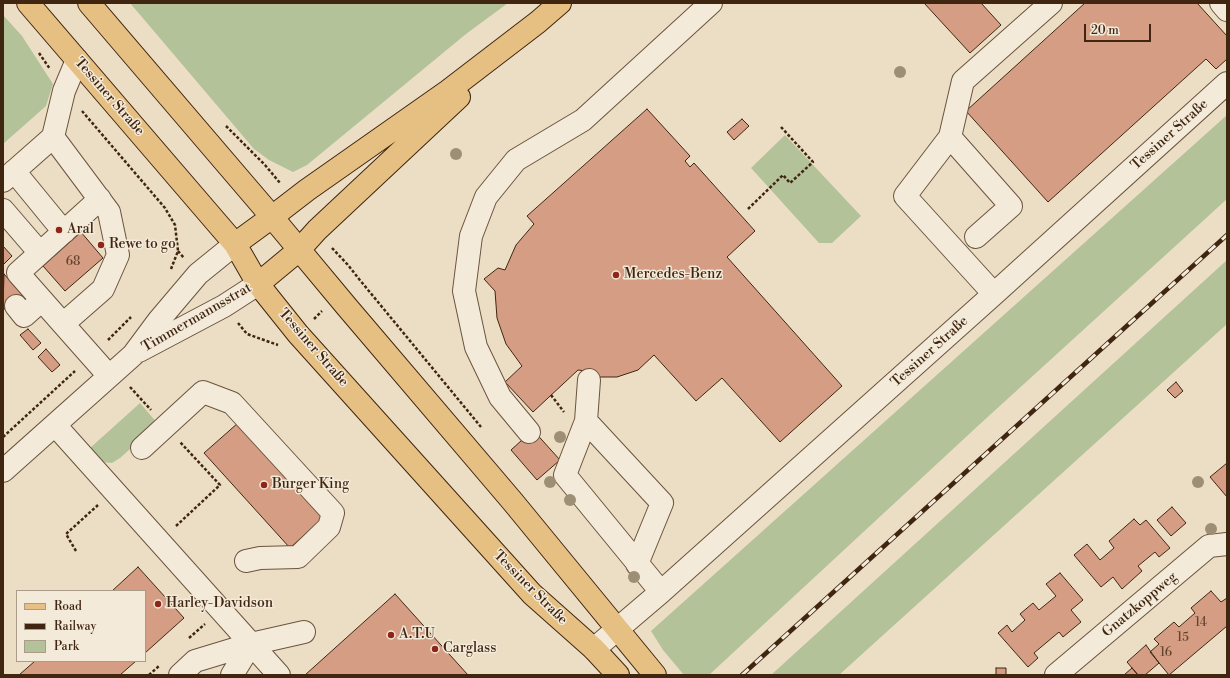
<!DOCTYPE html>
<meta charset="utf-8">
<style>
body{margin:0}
#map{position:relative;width:1230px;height:678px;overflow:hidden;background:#ecdec5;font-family:"Libre Bodoni",serif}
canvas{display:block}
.frame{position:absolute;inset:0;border:4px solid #402611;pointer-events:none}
.legend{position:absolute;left:16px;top:590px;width:130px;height:72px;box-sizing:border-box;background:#f3ead9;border:1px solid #ab9c89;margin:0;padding:5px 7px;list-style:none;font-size:12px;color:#402611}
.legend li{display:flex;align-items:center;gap:8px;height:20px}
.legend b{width:20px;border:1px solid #ab9c89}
.scale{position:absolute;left:1084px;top:24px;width:67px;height:18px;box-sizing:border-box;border:2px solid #402611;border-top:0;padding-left:5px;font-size:12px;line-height:14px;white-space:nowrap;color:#402611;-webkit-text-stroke:3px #f3ead9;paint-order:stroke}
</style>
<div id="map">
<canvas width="1230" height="678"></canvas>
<div class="frame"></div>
<ul class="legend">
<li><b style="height:5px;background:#e6bf82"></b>Road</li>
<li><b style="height:5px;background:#402611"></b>Railway</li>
<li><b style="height:11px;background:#b3c298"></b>Park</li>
</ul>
<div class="scale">20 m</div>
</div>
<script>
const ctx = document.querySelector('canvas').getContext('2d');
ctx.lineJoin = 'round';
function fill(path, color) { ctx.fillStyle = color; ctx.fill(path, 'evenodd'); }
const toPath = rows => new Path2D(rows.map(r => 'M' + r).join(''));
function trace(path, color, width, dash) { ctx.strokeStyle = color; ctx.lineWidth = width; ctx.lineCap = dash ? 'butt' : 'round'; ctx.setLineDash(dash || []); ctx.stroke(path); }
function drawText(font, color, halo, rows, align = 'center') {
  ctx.font = font + ' "Libre Bodoni",serif'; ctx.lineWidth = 3; ctx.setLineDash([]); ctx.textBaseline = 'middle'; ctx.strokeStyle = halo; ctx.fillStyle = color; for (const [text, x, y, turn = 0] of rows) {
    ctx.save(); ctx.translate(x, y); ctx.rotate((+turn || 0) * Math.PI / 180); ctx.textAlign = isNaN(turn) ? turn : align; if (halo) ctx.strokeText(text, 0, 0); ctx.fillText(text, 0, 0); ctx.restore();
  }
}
fill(toPath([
 [130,3,508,3,466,34,307,165,293,172,269,160,254,149],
 [3,15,22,36,53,84,46,106,3,144],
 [1227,115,1227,199,980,424,709,675,684,675,663,650,651,631],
 [785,135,861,216,832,243,819,243,751,168],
 [1227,260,1227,324,839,675,771,675],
 [140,403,158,424,120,458,112,463,103,462,97,458,89,449]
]), '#b3c298');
const building = toPath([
 [924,3,981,3,1001,25,970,53,924,3],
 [1085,3,1197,3,1227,36,1227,59,1216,69,1206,59,1048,202,966,111,1085,3],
 [647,109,690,156,685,161,690,167,694,163,755,231,727,257,842,386,780,442,722,378,696,401,654,355,638,370,617,377,594,377,595,372,578,370,533,412,505,382,522,366,506,344,497,318,495,291,484,279,498,268,505,270,516,245,534,224,527,216,647,109],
 [742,119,749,126,734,140,727,132,742,119],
 [81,232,103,258,65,291,43,266,81,232],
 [3,246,12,256,3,265,3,246],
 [4,274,25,298,8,313,3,307,4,274],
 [28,329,41,343,33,350,20,335,28,329],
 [46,349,60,365,52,372,38,357,46,349],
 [1176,382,1183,391,1175,398,1167,390,1176,382],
 [238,423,323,518,290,548,204,453,238,423],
 [533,430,560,460,537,480,511,450,533,430],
 [1227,463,1227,497,1210,477,1227,463],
 [1172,507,1186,523,1171,536,1157,520,1172,507],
 [1134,519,1140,525,1146,520,1170,548,1159,557,1155,552,1138,566,1142,571,1122,589,1113,577,1101,587,1074,555,1087,544,1100,560,1114,548,1109,541,1134,519],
 [138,567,184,618,145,653,145,591,112,591,138,567],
 [1060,573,1083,600,1071,610,1081,622,1063,637,1059,632,1034,653,1038,658,1028,667,998,633,1007,625,1012,632,1025,620,1020,614,1033,603,1039,610,1056,596,1046,584,1060,573],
 [1211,591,1221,602,1227,598,1227,626,1169,675,1150,652,1159,644,1154,639,1174,622,1179,627,1195,613,1191,608,1211,591],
 [395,594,468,675,305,675,395,594],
 [1146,645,1159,663,1145,675,1138,675,1127,662,1146,645],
 [35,661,136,661,120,675,19,675,35,661],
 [996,668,1006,668,1006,675,996,675,996,668],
 [1132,668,1138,675,1124,675,1132,668]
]);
fill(building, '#d59d83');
trace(building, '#402611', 1);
const minor = toPath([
 [1221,3,1227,10],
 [77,60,64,91,53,137,109,212,118,255,103,289,63,324,109,376],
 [950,137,1011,206,976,237],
 [14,171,64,232],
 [3,181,53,137],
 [3,210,40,253],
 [994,294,905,196,950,137,963,81,1051,3],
 [16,306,24,316,42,300],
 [63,324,18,273,100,199],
 [139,351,224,306,258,284],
 [589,380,586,421,565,475,661,592],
 [586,421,662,503,637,564],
 [55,425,279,675],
 [529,432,500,397,476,347,464,291,471,236,486,197,516,160,583,120,711,3],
 [142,448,203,392,232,403,333,513,329,527,298,557,260,558,246,561],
 [3,471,133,355,159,320,198,274,235,244],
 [594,649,661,592,994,294,1227,83],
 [180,675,195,661,251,644,304,632],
 [232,675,251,644],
 [1056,675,1209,546,1227,544]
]);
const major = toPath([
 [28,3,235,244,258,284,298,334,532,594,594,649,618,675],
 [89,3,272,217,347,307,513,502,655,675],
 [235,244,272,217],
 [258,284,299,250]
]);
const highway = toPath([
 [272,217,307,190,448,91,538,22,560,3],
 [299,250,317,230,459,97]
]);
trace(minor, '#6b543e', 24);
trace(major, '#402611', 24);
trace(highway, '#402611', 24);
trace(toPath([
 [39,53,50,69],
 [82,111,165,208,175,225,178,251,171,269],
 [226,126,265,165,280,183],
 [748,209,783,175,790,183,813,162,781,127],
 [332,248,348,265,359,279,481,427],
 [178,251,184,258],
 [314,319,322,311],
 [238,323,247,334,278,345],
 [108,340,131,317],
 [130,387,151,410],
 [551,395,564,412],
 [3,437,75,371],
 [176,526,220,485,180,442],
 [76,551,66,534,98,505],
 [189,638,205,624],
 [149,675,159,666]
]), '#402611', 2.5, [3, 2]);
trace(minor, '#f3ead9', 22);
trace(major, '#e6bf82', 22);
trace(highway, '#e6bf82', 22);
const rail = toPath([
 [742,675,1227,235]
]);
trace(rail, '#402611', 4.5);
trace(rail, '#f3ead9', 3, [9]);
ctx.fillStyle = '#9d8e75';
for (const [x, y] of [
 [900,72],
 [456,154],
 [560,437],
 [550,482],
 [1198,482],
 [570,500],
 [1211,529],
 [634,577]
]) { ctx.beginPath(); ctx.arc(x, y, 6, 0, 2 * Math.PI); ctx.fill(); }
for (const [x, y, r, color] of [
 [59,230,4,"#8f2418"],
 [101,245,4,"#8f2418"],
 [616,275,4,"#8f2418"],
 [264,485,4,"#8f2418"],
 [158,604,4,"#8f2418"],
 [391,635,4,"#8f2418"],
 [435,649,4,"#8f2418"]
]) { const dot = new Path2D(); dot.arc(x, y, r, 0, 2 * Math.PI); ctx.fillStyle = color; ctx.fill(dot); trace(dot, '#f3ead9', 1.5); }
drawText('12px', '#65442e', null, [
 ["68",73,262],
 ["14",1201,623],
 ["15",1183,638],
 ["16",1166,653]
]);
drawText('14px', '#402611', '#f3ead9', [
 ["Tessiner Straße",109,97,49],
 ["Tessiner Straße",1170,135,-42],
 ["Timmermannsstrat",197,318,-30],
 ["Tessiner Straße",313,348,49],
 ["Tessiner Straße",930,352,-42],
 ["Tessiner Straße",530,588,45],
 ["Gnatzkoppweg",1140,605,-40]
]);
drawText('14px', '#402611', '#f3ead9', [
 ["Aral",67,230],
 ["Rewe to go",109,245],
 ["Mercedes-Benz",624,275],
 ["Burger King",272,485],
 ["Harley-Davidson",166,604],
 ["A.T.U",399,635],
 ["Carglass",443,649]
], 'left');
</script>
